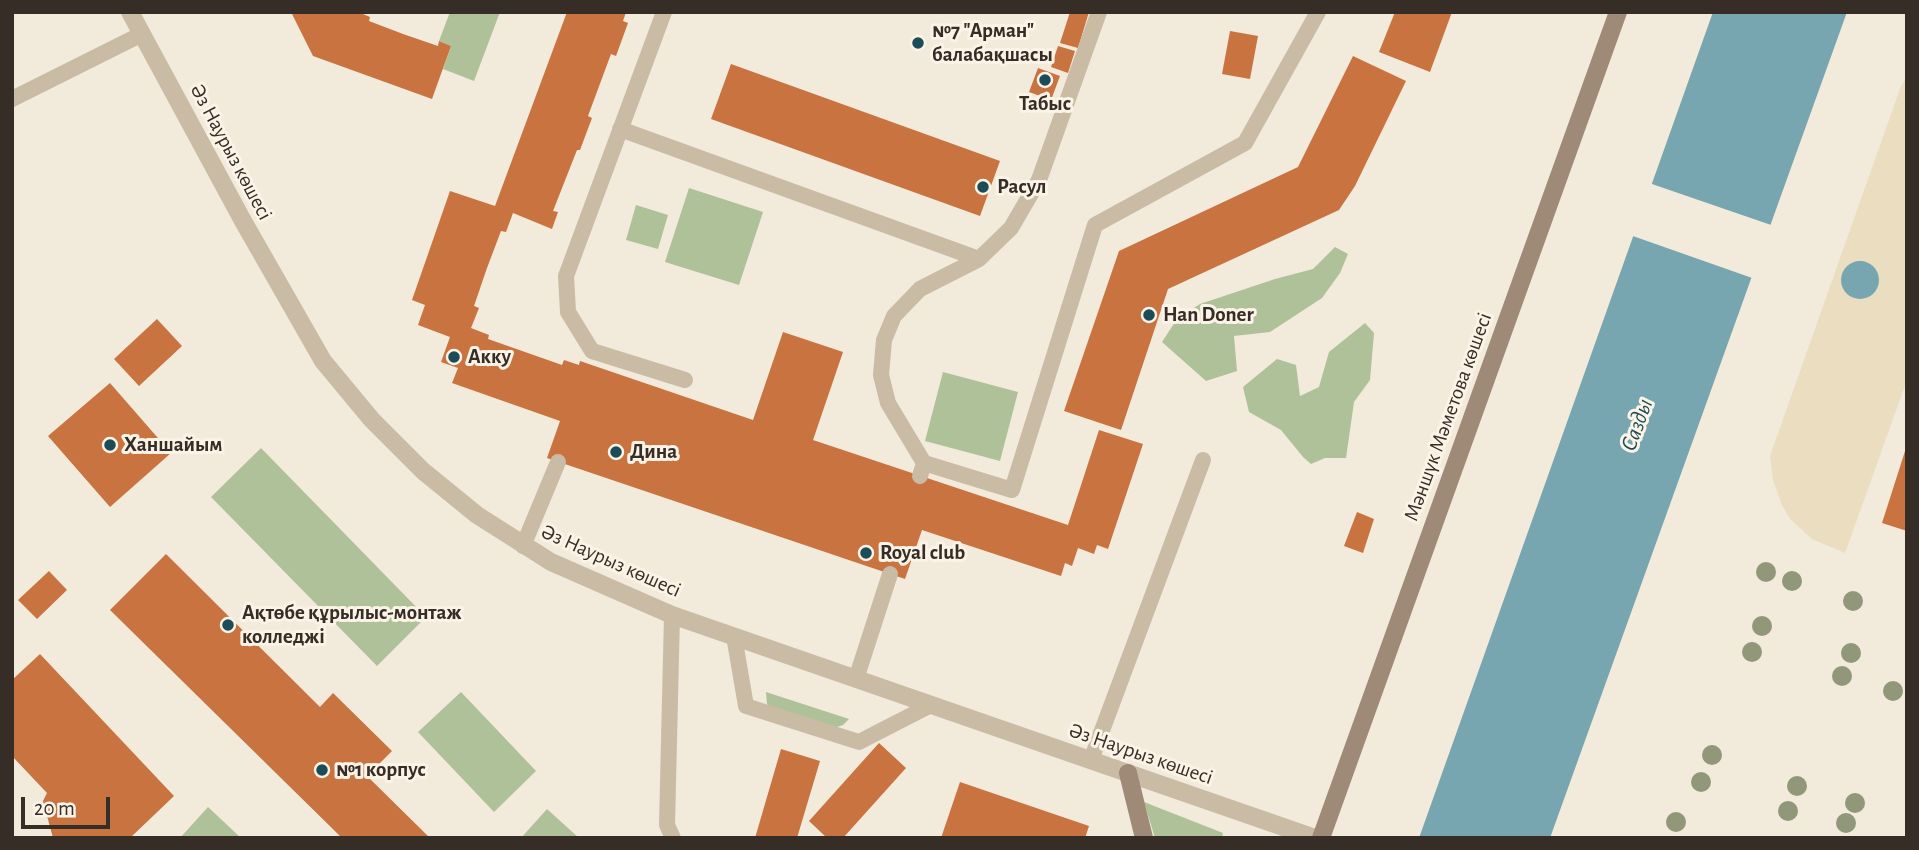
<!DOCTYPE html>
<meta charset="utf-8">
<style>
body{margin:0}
#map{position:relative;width:1919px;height:850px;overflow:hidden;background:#f2eada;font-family:"Alegreya Sans",sans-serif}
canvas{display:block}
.frame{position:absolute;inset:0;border:14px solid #362d27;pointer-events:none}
.scale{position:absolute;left:21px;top:797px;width:89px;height:32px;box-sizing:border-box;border:4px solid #362d27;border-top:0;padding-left:9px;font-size:21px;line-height:24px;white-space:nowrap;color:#362d27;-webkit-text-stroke:5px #faf3e6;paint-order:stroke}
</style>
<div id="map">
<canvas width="1919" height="850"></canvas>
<div class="frame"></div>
<div class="scale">20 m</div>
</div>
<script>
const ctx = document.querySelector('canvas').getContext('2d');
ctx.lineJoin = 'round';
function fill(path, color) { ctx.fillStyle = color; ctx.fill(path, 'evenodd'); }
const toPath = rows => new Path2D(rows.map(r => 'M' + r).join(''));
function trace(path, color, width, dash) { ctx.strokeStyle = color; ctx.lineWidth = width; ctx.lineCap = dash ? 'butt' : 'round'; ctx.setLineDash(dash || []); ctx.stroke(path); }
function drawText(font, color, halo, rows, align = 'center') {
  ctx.font = font + ' "Alegreya Sans",sans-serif'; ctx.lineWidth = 6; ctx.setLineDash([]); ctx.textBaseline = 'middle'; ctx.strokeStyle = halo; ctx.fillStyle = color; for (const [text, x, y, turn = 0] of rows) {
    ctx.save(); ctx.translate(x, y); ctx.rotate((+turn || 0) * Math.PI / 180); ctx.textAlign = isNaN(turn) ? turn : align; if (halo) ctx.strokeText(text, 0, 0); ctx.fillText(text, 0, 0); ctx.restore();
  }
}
fill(toPath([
 [450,12,500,12,474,81,443,69,451,46,439,41],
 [689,188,763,212,739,285,665,262],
 [636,205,668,215,658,249,626,240],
 [1335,247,1348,254,1340,273,1322,298,1270,332,1234,336,1237,371,1206,381,1162,342,1177,319,1200,304,1275,279,1313,269],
 [1365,323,1374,333,1370,380,1354,402,1346,458,1325,458,1311,464,1303,457,1281,430,1249,412,1243,387,1277,359,1296,365,1300,396,1319,387,1329,352],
 [943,372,1018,392,1000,461,925,441],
 [261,448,426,617,377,666,211,497],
 [461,692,536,771,494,812,418,732],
 [766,692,849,719,843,725,834,728,777,711,767,704],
 [1144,802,1223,833,1222,838,1155,838],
 [208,807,241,838,180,838],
 [547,809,579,838,521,838]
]), '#afc199');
fill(toPath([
 [1907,77,1907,380,1845,553,1812,539,1790,519,1782,505,1773,480,1770,456,1901,86]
]), '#ebddc0');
fill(toPath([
 [1713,12,1847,12,1550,838,1419,838],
 '1841 280a19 19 0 1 1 38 0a19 19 0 1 1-38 0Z'
]), '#78a6b0');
fill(toPath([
 [1649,183,1774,226,1755,279,1630,235]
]), '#f2eada');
fill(toPath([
 [291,12,358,12,370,17,369,21,403,34,438,46,439,41,451,46,432,99,313,56],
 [567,12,626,12,623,21,628,23,616,56,611,54,588,116,592,118,580,150,577,150,553,211,558,212,552,229,513,213,506,232,501,231,487,268,474,306,479,308,471,328,489,335,488,339,562,365,564,360,579,365,580,361,753,420,783,332,843,352,813,440,1068,525,1099,430,1143,444,1108,549,1097,545,1094,554,1078,548,1072,566,1065,563,1061,576,922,530,905,579,547,458,560,421,452,383,458,368,441,362,450,337,418,325,425,305,412,300,450,191,495,206],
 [1070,12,1089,12,1078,48,1060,43],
 [1395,12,1452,12,1430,72,1379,52],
 [1230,31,1258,36,1250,79,1222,74],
 [1058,46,1075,51,1068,73,1051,67],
 [1353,56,1406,81,1355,186,1339,210,1168,289,1121,430,1064,411,1119,251,1298,167],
 [731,64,1000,161,980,216,711,119],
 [1038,68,1060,76,1051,100,1029,92],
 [157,319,182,346,139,386,114,359],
 [110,383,171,453,110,507,48,436],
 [1906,448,1907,448,1907,531,1882,523],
 [1357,512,1374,519,1363,553,1344,546],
 [166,554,320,707,333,693,392,751,367,776,430,838,342,838,110,610],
 [49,571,67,590,37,619,18,600],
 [40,654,174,796,130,838,53,838,43,801,47,793,12,756,12,680],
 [879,743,906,768,843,838,827,838,809,821],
 [781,749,820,761,797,838,755,838],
 [960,782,1089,826,1085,838,941,838]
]), '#c97340');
trace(toPath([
 [664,12,566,276,568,312,592,351,685,380],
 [12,99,142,34],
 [620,129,979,259],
 [924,463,1012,490,1095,225,1245,143,1318,12],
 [920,476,924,463,888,403,881,375,884,340,894,316,920,289,979,259,1011,228,1039,180,1099,12],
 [523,546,558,462],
 [672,615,667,825,673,838],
 [734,636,746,706,859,742,931,705],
 [856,679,890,574],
 [1091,760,1203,460]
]), '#cabba5', 16);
trace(toPath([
 [130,12,243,221,323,361,372,420,423,471,477,515,551,562,672,615,1315,838]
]), '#cabba5', 18);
trace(toPath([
 [1128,773,1144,838],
 [1321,838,1618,12]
]), '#9e8a77', 18);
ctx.fillStyle = '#909879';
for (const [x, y] of [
 [1766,572],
 [1792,581],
 [1853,601],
 [1762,626],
 [1752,652],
 [1851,653],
 [1842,676],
 [1893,691],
 [1712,755],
 [1701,782],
 [1797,786],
 [1855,803],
 [1788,811],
 [1676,822],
 [1846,823]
]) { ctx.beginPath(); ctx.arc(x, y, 10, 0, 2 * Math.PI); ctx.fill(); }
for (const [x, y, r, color] of [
 [918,43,7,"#1b4c58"],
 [1045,80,7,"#1b4c58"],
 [983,187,7,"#1b4c58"],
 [1149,315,7,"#1b4c58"],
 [454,357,7,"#1b4c58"],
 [110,445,7,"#1b4c58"],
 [616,452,7,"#1b4c58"],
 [866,553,7,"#1b4c58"],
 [228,625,7,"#1b4c58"],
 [322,770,7,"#1b4c58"]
]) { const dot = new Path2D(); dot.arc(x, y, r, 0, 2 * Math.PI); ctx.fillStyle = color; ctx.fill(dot); trace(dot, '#faf3e6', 2.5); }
drawText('bold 21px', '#362d27', '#faf3e6', [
 ["№7 \"Арман\"",932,31],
 ["балабақшасы",932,55],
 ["Табыс",1045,104,"center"],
 ["Расул",997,187],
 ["Han Doner",1163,315],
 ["Акку",468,357],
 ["Ханшайым",124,445],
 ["Дина",630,452],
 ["Royal club",880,553],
 ["Ақтөбе құрылыс-монтаж",242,613],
 ["колледжі",242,637],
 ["№1 корпус",336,770]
], 'left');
drawText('21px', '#362d27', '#faf3e6', [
 ["Әз Наурыз көшесі",231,152,62],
 ["Мәншүк Мәметова көшесі",1448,417,-70],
 ["Әз Наурыз көшесі",611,561,24],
 ["Әз Наурыз көшесі",1141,754,19]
]);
drawText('italic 23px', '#1b4c58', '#faf3e6', [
 ["Сазды",1637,425,-70]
]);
</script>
